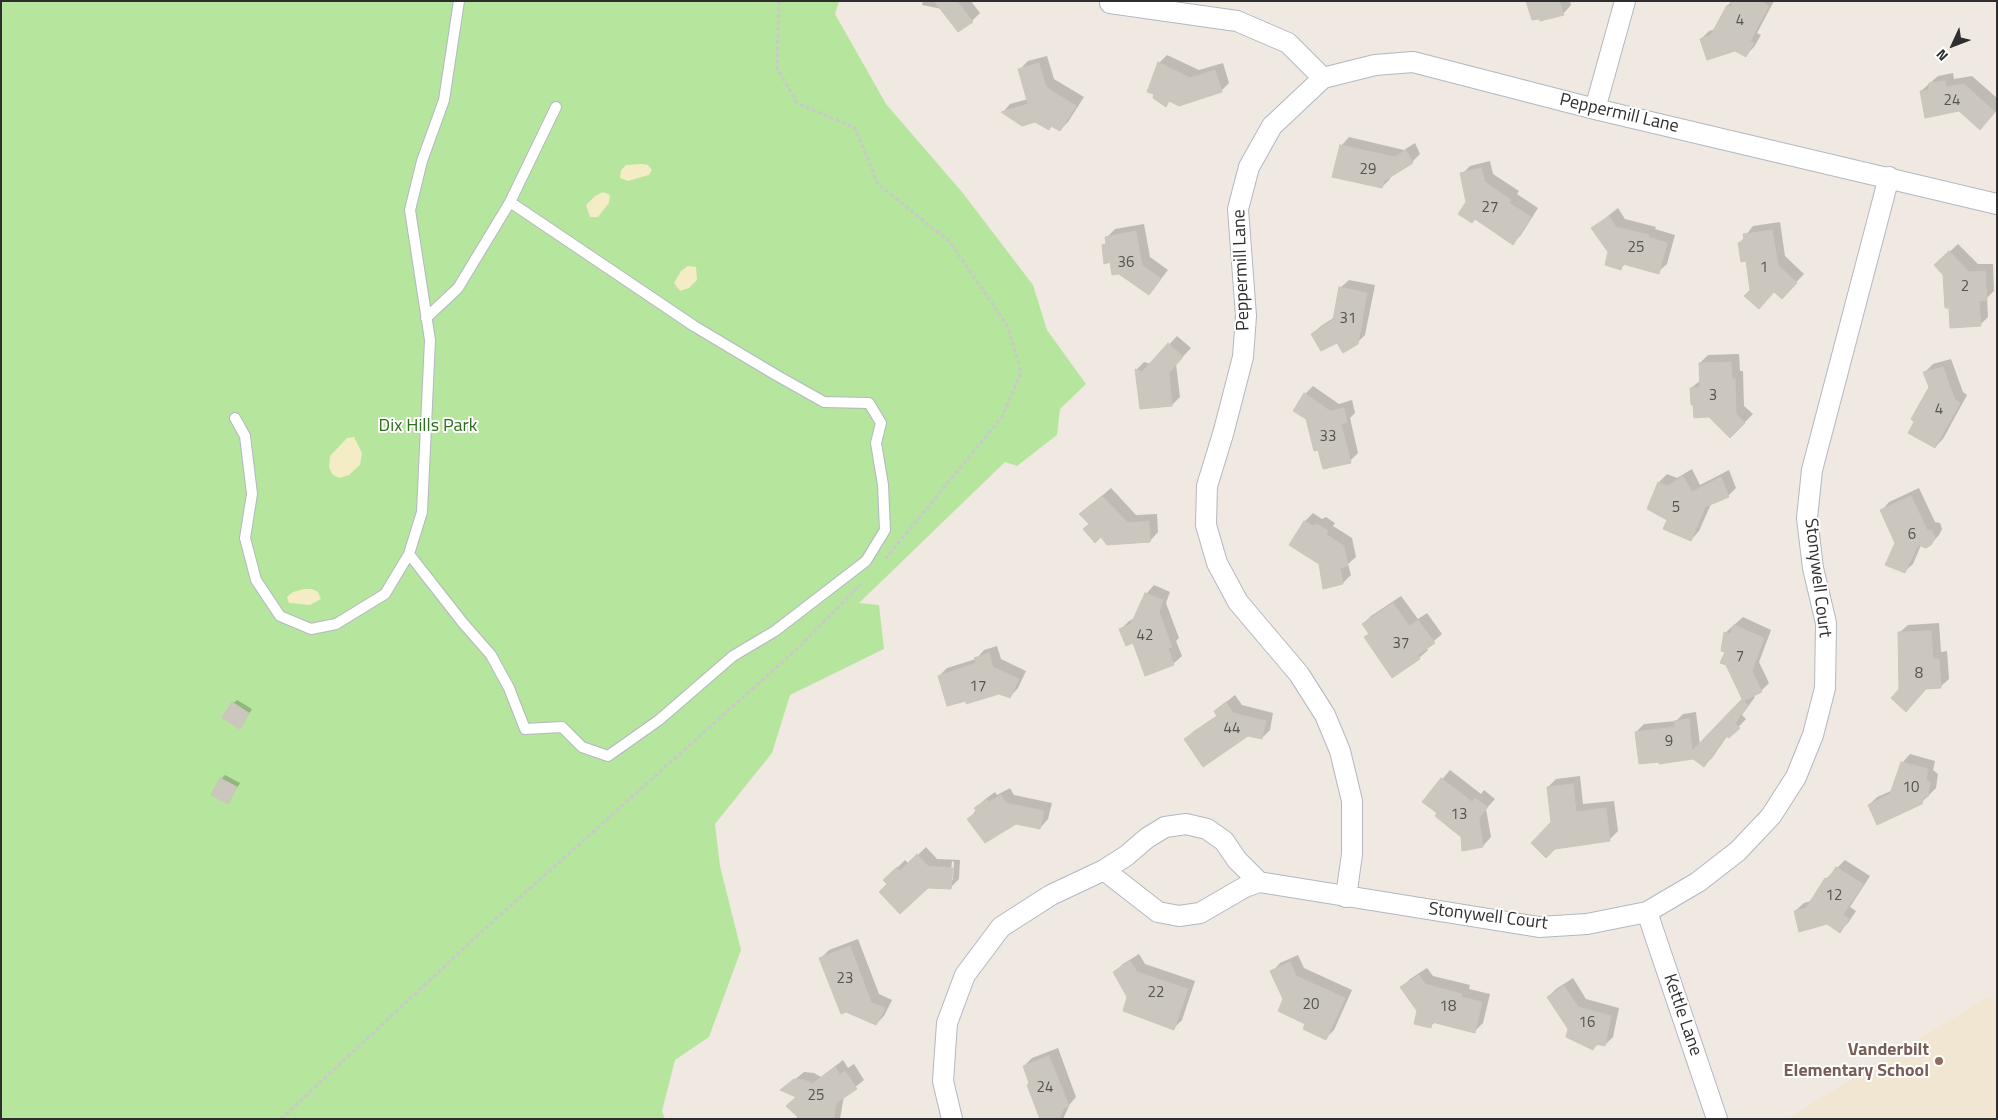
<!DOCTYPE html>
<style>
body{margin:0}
#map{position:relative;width:1998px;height:1120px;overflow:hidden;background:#efe9e1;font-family:"Titillium Web",sans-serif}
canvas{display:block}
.frame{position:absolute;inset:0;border:2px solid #2e2e2e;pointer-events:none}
.north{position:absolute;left:1928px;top:20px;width:50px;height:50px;-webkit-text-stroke:4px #fff;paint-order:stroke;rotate:227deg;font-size:14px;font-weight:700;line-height:20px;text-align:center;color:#2e2e2e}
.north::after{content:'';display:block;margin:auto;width:18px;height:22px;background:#2e2e2e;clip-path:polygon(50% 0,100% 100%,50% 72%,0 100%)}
</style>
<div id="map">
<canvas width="1998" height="1120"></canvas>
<div class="frame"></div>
<div class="north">N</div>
</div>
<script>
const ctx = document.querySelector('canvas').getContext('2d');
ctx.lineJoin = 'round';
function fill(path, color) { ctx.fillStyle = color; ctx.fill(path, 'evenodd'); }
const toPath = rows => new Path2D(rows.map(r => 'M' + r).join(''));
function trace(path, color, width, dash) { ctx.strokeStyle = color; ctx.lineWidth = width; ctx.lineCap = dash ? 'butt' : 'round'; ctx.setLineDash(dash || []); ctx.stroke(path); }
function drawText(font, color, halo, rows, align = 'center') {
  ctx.font = font + ' "Titillium Web",sans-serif'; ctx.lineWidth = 4; ctx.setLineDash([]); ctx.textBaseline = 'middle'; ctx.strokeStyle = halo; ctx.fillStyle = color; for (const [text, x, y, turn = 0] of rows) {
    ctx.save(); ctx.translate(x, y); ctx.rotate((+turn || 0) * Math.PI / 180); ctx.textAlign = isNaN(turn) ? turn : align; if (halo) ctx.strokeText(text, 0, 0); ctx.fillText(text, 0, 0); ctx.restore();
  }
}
fill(toPath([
 [1990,996,1997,1003,1997,1119,1786,1119]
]), '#f0e6d1');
fill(toPath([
 [1,1,839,1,835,14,886,104,962,192,1033,285,1047,330,1086,384,1060,409,1057,435,1017,466,1005,462,859,603,879,605,884,649,790,695,772,753,715,824,720,866,741,950,709,1037,675,1060,662,1111,665,1119,1,1119]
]), '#b6e59e');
fill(toPath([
 [642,164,648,165,652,170,649,175,628,181,620,178,621,170,626,165],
 [603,192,610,195,609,203,598,217,590,217,586,205,595,196],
 [688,266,696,267,697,280,689,288,680,291,674,283,681,271],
 [354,437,362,453,360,465,349,475,339,478,332,474,329,467,330,456,347,438],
 [304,589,312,589,318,592,321,599,310,605,289,603,287,597,293,592]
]), '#f3ecc5');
fill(toPath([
 [923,1,971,1,980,13,972,21,942,9,922,5],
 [1528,1,1570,1,1571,5,1563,14],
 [1732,1,1774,1,1757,33,1761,35,1754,47,1746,55,1735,49,1701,39,1709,31,1716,29,1728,5],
 [1167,55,1199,70,1223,63,1229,83,1221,91,1171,100,1166,105,1159,63],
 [1047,56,1054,79,1084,97,1068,122,1060,130,1052,125,1049,129,1036,121,1003,112,1010,104,1028,99,1020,69,1028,61],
 [1953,73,1954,79,1972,76,1997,98,1997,110,1988,120,1960,110,1921,91,1938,76],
 [1349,137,1404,150,1415,143,1420,154,1412,162,1391,175,1390,179,1382,187,1341,146],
 [1490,161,1493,174,1519,191,1517,194,1538,208,1521,235,1513,243,1467,203,1462,174,1470,166],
 [1618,208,1625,219,1656,227,1655,229,1675,235,1667,264,1658,272,1626,263,1621,268,1593,228],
 [1780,222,1785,256,1804,274,1782,297,1774,291,1752,291,1747,260,1739,244,1753,226],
 [1144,224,1150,257,1168,270,1149,294,1103,246,1107,242,1106,238,1115,229],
 [1958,244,1978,264,1993,264,1994,291,1987,298,1988,317,1980,325,1950,307,1944,257],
 [1349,280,1375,285,1365,335,1357,343,1337,341,1312,334,1321,326,1335,317,1340,288],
 [1177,336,1191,348,1176,364,1180,397,1172,405,1136,370,1144,362,1151,364],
 [1739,354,1740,371,1743,371,1744,406,1753,414,1730,437,1691,388,1701,380,1700,363,1708,355],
 [1951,359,1963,392,1967,395,1943,439,1935,447,1930,387,1925,372,1933,364],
 [1313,386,1339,404,1352,400,1355,413,1350,418,1358,453,1350,461,1305,394],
 [1692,469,1700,485,1729,470,1736,488,1728,496,1711,504,1699,531,1691,540,1668,519,1659,482,1667,474,1677,478],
 [1111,488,1136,515,1157,514,1158,532,1150,541,1090,523,1081,514],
 [1919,488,1935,522,1940,523,1942,529,1939,535,1931,544,1921,545,1913,564,1904,572,1896,543,1881,511,1889,502],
 [1313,513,1322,519,1326,517,1335,523,1333,526,1352,538,1356,557,1348,564,1351,575,1343,583,1320,563,1291,544,1305,521],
 [1154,585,1170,592,1166,603,1179,638,1176,641,1182,656,1173,664,1134,642,1121,629,1129,621,1135,618,1146,594],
 [1401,596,1418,619,1427,613,1442,634,1426,648,1428,650,1419,658,1393,677,1363,624,1371,616],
 [1743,617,1771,630,1759,662,1769,683,1761,691,1752,695,1755,697,1742,715,1746,719,1729,737,1728,735,1712,758,1704,765,1693,758,1636,732,1644,724,1676,721,1683,714,1696,712,1700,745,1744,699,1726,651,1725,633],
 [1939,623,1941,652,1947,651,1949,679,1940,687,1900,689,1899,633,1908,625],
 [997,646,1001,659,1026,671,1018,688,1010,697,999,693,967,699,939,676,947,668,976,659,984,650],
 [1235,695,1242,705,1273,713,1270,730,1262,738,1248,735,1186,739,1194,731,1218,715,1215,711],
 [237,700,252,709,243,723,233,703],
 [1910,754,1935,761,1933,770,1938,774,1936,788,1921,803,1869,805,1877,797,1893,790,1902,763],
 [1450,770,1481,794,1484,790,1495,799,1486,809,1491,837,1483,846,1464,849,1462,836,1424,801],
 [225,775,240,783,227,803,221,779],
 [1580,776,1583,804,1614,801,1618,831,1609,840,1552,823,1548,787,1556,779],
 [1010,788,1014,795,1052,803,1048,819,1040,828,1015,822,969,819,984,800,995,792,997,795],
 [926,847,937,859,960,860,959,879,951,887,889,884,885,880,905,860,909,864],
 [952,861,954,862,953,880,950,880],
 [1845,860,1870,876,1850,907,1856,911,1848,923,1840,931,1828,923,1795,911,1804,903,1811,901,1826,879],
 [858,939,879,994,892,1000,884,1016,876,1024,821,958,829,950],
 [1139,954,1145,964,1195,981,1182,1020,1174,1028,1114,972,1123,964],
 [1298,955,1304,968,1352,990,1334,1030,1326,1038,1307,1024,1285,999,1272,972,1280,963],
 [1427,968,1433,976,1470,985,1469,989,1490,994,1483,1023,1475,1031,1435,1022,1430,1027,1402,987,1410,979],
 [1573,978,1586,999,1619,1008,1613,1037,1605,1045,1598,1044,1593,1049,1548,997,1556,989],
 [1058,1048,1076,1097,1070,1104,1063,1119,1039,1119,1040,1116,1031,1083,1024,1066,1032,1058],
 [843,1060,848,1068,854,1064,864,1080,844,1096,840,1119,797,1119,798,1096,782,1090,804,1072,814,1073,821,1077]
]), '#0003');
const building = toPath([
 [934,1,957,1,973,22,958,32,934,1],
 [1526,1,1559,1,1564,15,1540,21,1539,19,1532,20,1526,1],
 [1733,1,1760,1,1769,6,1750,41,1754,43,1746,57,1735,51,1707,60,1700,39,1711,35,1727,5,1731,7,1733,1],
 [1158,62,1190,78,1215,70,1222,92,1179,106,1169,101,1166,107,1153,98,1154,94,1147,92,1158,62],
 [1039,63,1046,87,1076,106,1060,131,1051,126,1049,130,1035,122,1022,126,1001,112,1028,104,1018,69,1039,63],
 [1945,81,1946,87,1964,84,1995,112,1980,130,1959,111,1925,118,1920,91,1929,90,1929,83,1945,81],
 [1340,145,1395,157,1406,150,1413,163,1384,181,1382,188,1332,177,1340,145],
 [1481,168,1485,182,1511,200,1509,203,1531,217,1513,245,1475,219,1472,223,1458,214,1466,202,1460,173,1481,168],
 [1609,216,1616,227,1649,235,1648,237,1667,243,1659,274,1623,264,1621,270,1605,265,1608,252,1591,228,1609,216],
 [1772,230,1778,265,1797,283,1782,299,1774,292,1759,309,1744,296,1750,290,1746,261,1741,262,1738,243,1744,240,1743,234,1772,230],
 [1136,231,1142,265,1161,279,1149,295,1119,274,1112,275,1110,262,1104,264,1102,245,1106,244,1105,237,1136,231],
 [1949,251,1969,272,1985,271,1987,300,1979,301,1981,326,1950,328,1949,308,1945,308,1943,275,1934,265,1949,251],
 [1339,287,1367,293,1358,344,1343,353,1337,343,1321,351,1311,334,1333,320,1339,287],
 [1168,343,1183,357,1169,373,1172,406,1140,409,1135,369,1142,372,1168,343],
 [1731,362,1732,379,1735,379,1736,414,1745,423,1730,438,1709,417,1694,418,1693,405,1691,405,1690,388,1700,387,1699,363,1731,362],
 [1943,367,1955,400,1960,403,1935,448,1908,433,1914,422,1911,419,1929,387,1923,372,1943,367],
 [1304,393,1330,411,1344,408,1347,422,1341,424,1351,463,1323,469,1318,450,1314,451,1306,419,1293,411,1304,393],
 [1683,476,1692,492,1721,477,1729,497,1705,507,1691,541,1663,529,1667,520,1647,509,1658,482,1668,486,1683,476],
 [1102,496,1128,523,1149,521,1150,542,1107,545,1101,537,1095,543,1083,529,1089,524,1079,514,1102,496],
 [1911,496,1927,530,1932,531,1935,538,1931,545,1926,548,1918,545,1905,573,1885,565,1895,543,1880,510,1911,496],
 [1304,521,1313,526,1317,524,1328,531,1326,534,1344,546,1348,566,1340,568,1343,584,1323,589,1319,564,1289,545,1304,521],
 [1145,593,1163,600,1159,612,1172,647,1168,648,1174,665,1145,676,1133,643,1126,646,1119,629,1131,624,1145,593],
 [1393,603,1409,626,1418,620,1435,643,1418,655,1420,659,1392,678,1364,637,1369,634,1362,624,1393,603],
 [1734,625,1764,638,1752,671,1762,692,1743,701,1726,665,1720,663,1725,652,1721,651,1724,632,1730,634,1734,625],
 [1931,631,1933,659,1939,659,1941,688,1926,689,1906,712,1891,698,1899,689,1898,632,1931,631],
 [989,653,993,667,1019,679,1010,698,999,694,966,704,966,701,947,706,938,676,976,663,974,658,989,653],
 [1741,700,1748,705,1735,723,1740,728,1729,738,1726,736,1704,767,1693,759,1659,764,1659,762,1639,764,1635,732,1675,727,1674,721,1689,719,1692,751,1741,700],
 [232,702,249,713,240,729,222,718,232,702],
 [1226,702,1233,713,1266,721,1262,739,1248,736,1203,767,1184,739,1217,716,1214,711,1226,702],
 [1901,762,1928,769,1926,779,1930,782,1928,797,1924,796,1922,804,1877,825,1868,805,1890,794,1901,762],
 [220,778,237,787,228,804,211,795,220,778],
 [1441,778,1472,802,1475,798,1488,807,1479,818,1483,847,1462,851,1461,837,1435,816,1437,813,1422,802,1441,778],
 [1573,784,1576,812,1606,808,1610,841,1555,849,1546,858,1531,843,1551,822,1547,787,1573,784],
 [1001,795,1006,803,1044,811,1040,829,1016,824,985,843,967,819,977,812,974,808,987,799,989,802,1001,795],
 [917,854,928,866,953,868,951,889,928,888,900,914,879,892,887,884,883,880,897,867,900,871,917,854],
 [1836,867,1863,884,1843,915,1849,919,1840,933,1827,924,1799,932,1794,911,1806,908,1825,878,1828,879,1836,867],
 [850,946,871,1002,885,1008,876,1025,846,1012,841,1014,819,958,850,946],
 [1130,961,1137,972,1188,989,1174,1030,1123,1011,1127,997,1113,972,1130,961],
 [1290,962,1296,976,1345,998,1326,1040,1303,1029,1305,1024,1278,1011,1283,999,1270,971,1290,962],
 [1419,975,1425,984,1462,994,1461,997,1482,1002,1475,1033,1432,1022,1431,1028,1414,1024,1417,1011,1400,987,1419,975],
 [1564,986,1578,1007,1611,1016,1605,1046,1596,1044,1593,1050,1566,1037,1568,1029,1547,997,1564,986],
 [1049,1056,1069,1106,1064,1108,1059,1119,1040,1119,1027,1085,1029,1083,1023,1066,1049,1056],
 [835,1067,840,1075,845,1071,857,1089,836,1103,834,1119,800,1119,786,1106,796,1097,780,1090,794,1079,805,1080,812,1084,835,1067]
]);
fill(building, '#cbc7bf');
trace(building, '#cbc5ba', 1);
const service = toPath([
 [459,1,444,100,422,161,410,210,430,340,422,512,409,554,463,623,491,655,509,688,525,729,562,727,582,747,608,756,659,720,733,656,775,631,866,561,885,530,883,485,876,443,881,423,869,403,824,402,776,375,694,326,510,202,556,107],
 [426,318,458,288,510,202],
 [235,418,245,436,252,494,245,538,256,580,280,616,311,629,336,624,385,594,409,554]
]);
const minor = toPath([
 [1110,3,1237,21,1288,43,1323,78],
 [1595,109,1625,1],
 [1259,882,1237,860,1224,841,1207,829,1186,824,1165,827,1147,838,1126,856,1104,870,1158,912,1179,916,1200,913,1245,887,1259,882,1539,927,1587,924,1647,912,1698,882,1738,851,1771,816,1796,777,1813,735,1825,688,1826,623,1813,568,1807,518,1812,470,1889,177],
 [1346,897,1352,854,1352,801,1340,751,1325,715,1299,674,1238,602,1217,563,1206,525,1207,486,1223,434,1243,357,1246,316,1238,209,1249,167,1272,126,1323,78,1375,65,1413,62,1595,109,1997,204],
 [1647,912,1717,1119],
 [952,1119,943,1081,947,1023,965,975,1001,927,1051,895,1104,870]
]);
trace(service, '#b4b7c1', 12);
trace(minor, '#b4b7c1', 22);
trace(toPath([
 [779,1,777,68,797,103,855,128,878,184,950,242,1008,327,1021,373,1002,417,886,558],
 [281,1119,478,935,800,646,861,584]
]), '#c9c9c9', 3, [4, 2.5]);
trace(service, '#fff', 10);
trace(minor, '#fff', 20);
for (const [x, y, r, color] of [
 [1939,1061,5,"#8d6e63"]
]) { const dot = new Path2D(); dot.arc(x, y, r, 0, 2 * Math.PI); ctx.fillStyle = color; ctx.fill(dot); trace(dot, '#fff', 2); }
drawText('15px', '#555452', null, [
 ["4",1740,21],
 ["24",1952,101],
 ["29",1368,170],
 ["27",1490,208],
 ["25",1636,248],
 ["36",1126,263],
 ["1",1764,268],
 ["2",1965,287],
 ["31",1348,319],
 ["3",1713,396],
 ["4",1939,410],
 ["33",1328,437],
 ["5",1676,508],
 ["6",1912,535],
 ["42",1145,636],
 ["37",1401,644],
 ["7",1740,657],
 ["8",1919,674],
 ["17",978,687],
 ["44",1232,729],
 ["9",1669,742],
 ["10",1911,788],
 ["13",1459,815],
 ["12",1834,896],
 ["23",845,979],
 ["22",1156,993],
 ["20",1311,1005],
 ["18",1448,1007],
 ["16",1587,1023],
 ["24",1045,1088],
 ["25",816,1096]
]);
drawText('18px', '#2e2e2e', '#fff', [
 ["Peppermill Lane",1619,114,13],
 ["Peppermill Lane",1242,270,-92],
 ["Stonywell Court",1817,578,83],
 ["Stonywell Court",1488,917,7],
 ["Kettle Lane",1682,1015,71]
]);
drawText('18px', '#2c6e1b', '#fff', [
 ["Dix Hills Park",428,427]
]);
drawText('bold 18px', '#785e54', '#fff', [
 ["Vanderbilt",1929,1051],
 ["Elementary School",1929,1072]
], 'right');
</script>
